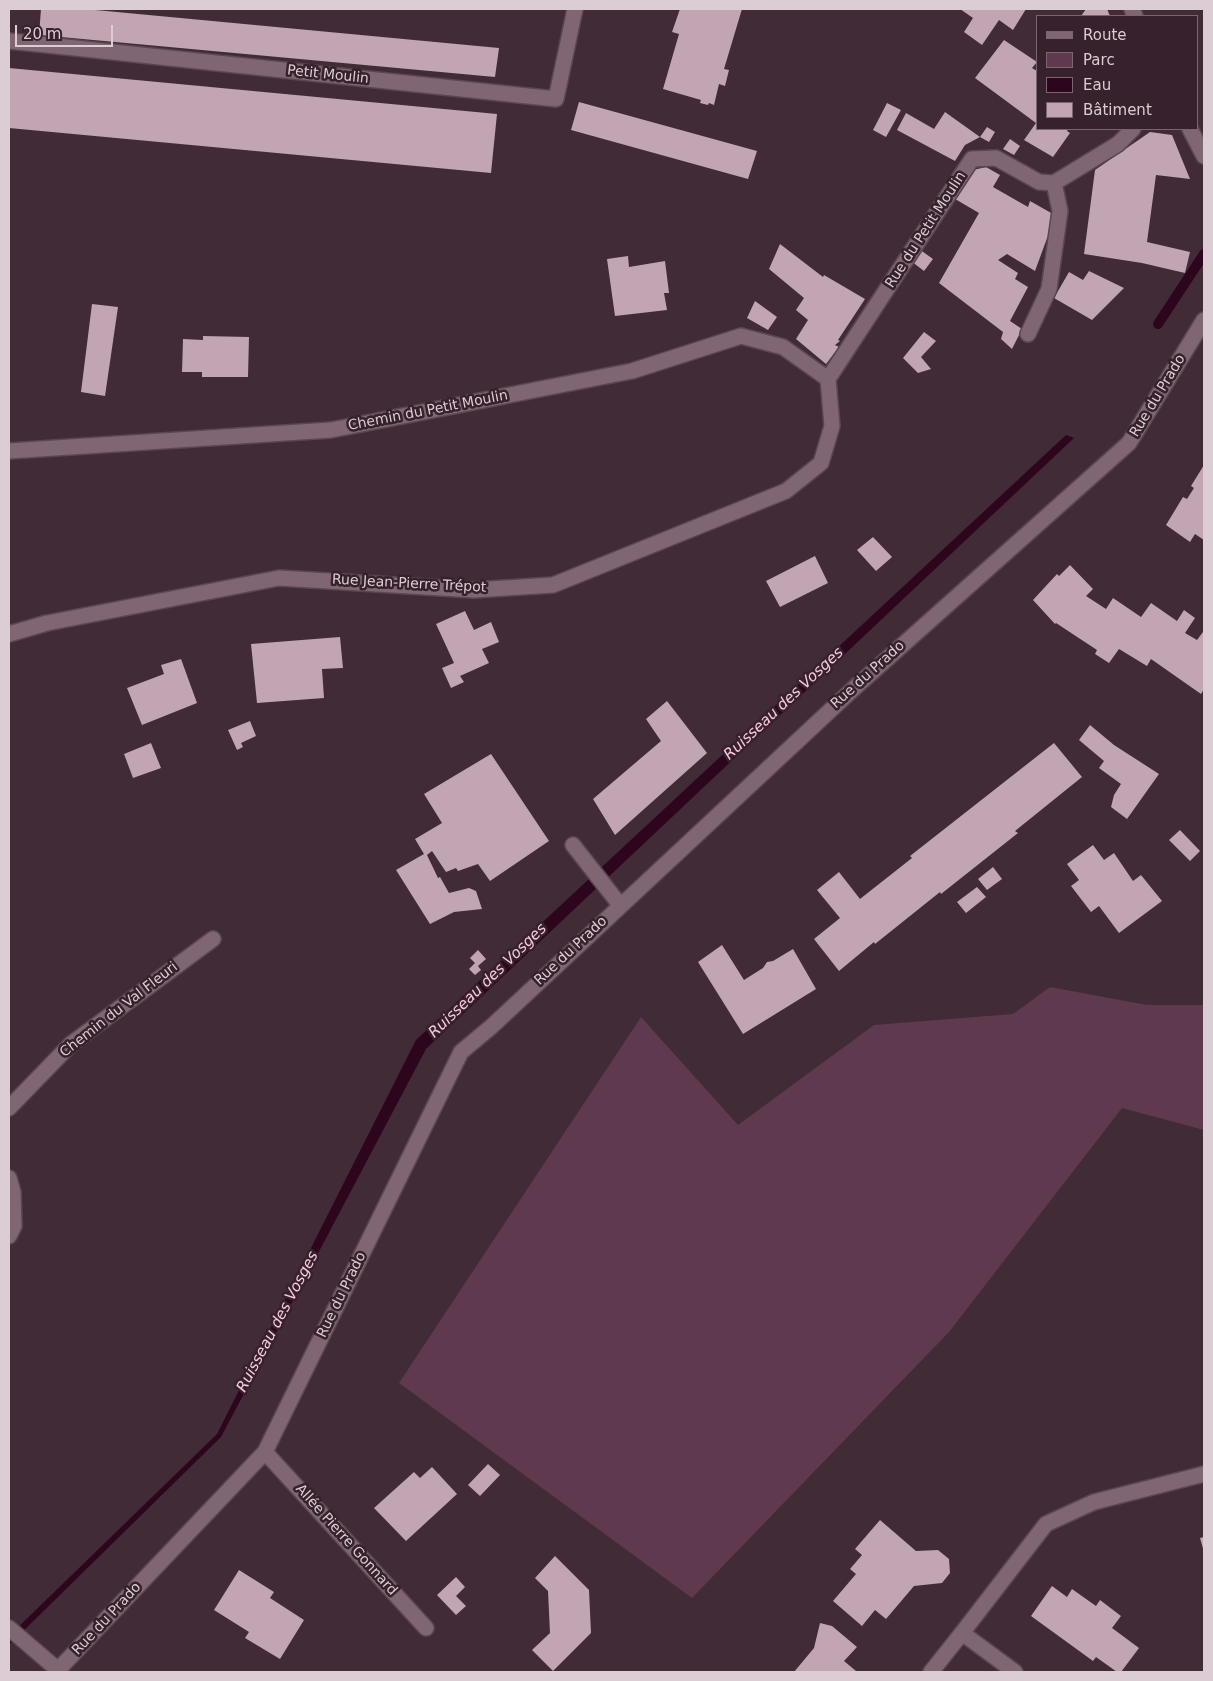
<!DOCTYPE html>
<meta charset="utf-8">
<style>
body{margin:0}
#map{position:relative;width:1213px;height:1681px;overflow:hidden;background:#412b36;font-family:"DejaVu Sans",sans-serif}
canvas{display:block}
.frame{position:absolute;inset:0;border:10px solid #dbcdd3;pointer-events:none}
.legend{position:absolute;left:1036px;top:15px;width:162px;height:115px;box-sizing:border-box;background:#36212c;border:1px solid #78666f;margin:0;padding:6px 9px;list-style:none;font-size:15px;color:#dbcdd3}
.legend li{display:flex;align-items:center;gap:10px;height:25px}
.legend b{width:25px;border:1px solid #78666f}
.scale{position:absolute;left:15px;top:25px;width:98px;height:22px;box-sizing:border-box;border:2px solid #dbcdd3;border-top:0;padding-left:6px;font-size:15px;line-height:18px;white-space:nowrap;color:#dbcdd3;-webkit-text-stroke:4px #36212c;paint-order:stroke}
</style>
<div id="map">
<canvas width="1213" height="1681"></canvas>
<div class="frame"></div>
<ul class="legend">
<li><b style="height:6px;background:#7f6672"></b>Route</li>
<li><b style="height:14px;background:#5f394d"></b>Parc</li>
<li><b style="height:14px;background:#2d061d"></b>Eau</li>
<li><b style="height:14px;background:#c1a5b2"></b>Bâtiment</li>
</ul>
<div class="scale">20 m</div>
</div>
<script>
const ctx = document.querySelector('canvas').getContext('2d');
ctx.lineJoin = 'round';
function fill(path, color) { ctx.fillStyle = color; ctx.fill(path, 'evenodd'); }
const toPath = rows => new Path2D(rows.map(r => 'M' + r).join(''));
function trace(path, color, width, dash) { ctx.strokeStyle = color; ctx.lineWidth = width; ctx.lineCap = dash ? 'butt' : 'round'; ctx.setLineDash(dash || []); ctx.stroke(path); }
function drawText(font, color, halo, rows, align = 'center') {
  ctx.font = font + ' "DejaVu Sans",sans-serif'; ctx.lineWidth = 5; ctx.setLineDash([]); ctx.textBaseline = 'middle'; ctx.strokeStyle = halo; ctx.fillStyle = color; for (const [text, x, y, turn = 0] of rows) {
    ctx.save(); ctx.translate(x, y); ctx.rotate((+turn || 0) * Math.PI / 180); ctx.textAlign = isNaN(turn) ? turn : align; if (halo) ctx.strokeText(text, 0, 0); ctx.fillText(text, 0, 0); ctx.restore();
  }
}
fill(toPath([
 [1050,987,1147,1005,1204,1005,1204,1130,1122,1108,949,1332,692,1598,399,1383,641,1017,738,1125,874,1025,1013,1014]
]), '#5f394d');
fill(toPath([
 [1066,435,1074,438,426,1049,221,1437,9,1645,9,1636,217,1434,416,1040]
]), '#2d061d');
trace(toPath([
 [1158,324,1204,254]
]), '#2d061d', 10);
fill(toPath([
 [41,9,85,9,499,48,495,77,39,35],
 [680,9,742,9,724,69,729,70,725,86,719,84,714,105,709,103,708,105,700,103,701,100,663,89,679,34,672,32],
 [960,9,1026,9,1013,30,999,20,982,45,964,32,973,18],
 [1086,9,1107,9,1110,16,1081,16],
 [1004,40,1037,62,1032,68,1037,71,1037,129,1068,129,1067,131,1070,133,1053,157,1024,140,1036,123,975,78],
 [9,68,497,114,491,173,9,128],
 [579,102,757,151,748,179,571,130],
 [887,103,901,110,886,137,873,130],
 [945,112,980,137,965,145,955,161,897,130,906,113,934,129],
 [987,127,995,132,989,142,980,137],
 [1150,132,1172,135,1190,179,1156,175,1147,242,1190,252,1185,273,1142,263,1084,254,1095,170],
 [1010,139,1020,146,1014,155,1003,149],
 [986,167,1000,175,993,187,1028,207,1030,201,1053,214,1050,220,1053,222,1035,271,1007,254,998,260,1018,273,1015,279,1028,287,1010,321,1022,329,1012,349,1001,339,1003,332,939,283,979,213,950,196,969,171],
 [780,244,823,277,824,275,865,299,838,340,840,341,835,345,839,347,826,364,796,339,808,320,796,310,804,298,769,269],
 [919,249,933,259,924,271,911,261],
 [628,256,629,267,665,261,669,293,664,293,667,310,615,316,607,259],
 [1089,271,1124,288,1092,320,1054,298,1069,272,1083,280],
 [755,301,777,317,768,330,747,318],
 [92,304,118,307,105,396,81,392],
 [924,332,936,341,921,357,931,369,918,373,903,358],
 [203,336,249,337,248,377,202,377,202,372,182,372,183,339,203,340],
 [1204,465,1204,540,1195,534,1190,542,1166,525,1183,497,1187,499,1194,488,1191,486],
 [873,537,892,557,876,571,857,550],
 [815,556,828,583,780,607,766,581],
 [1070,565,1093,589,1086,596,1106,609,1113,598,1141,617,1151,603,1177,621,1184,610,1195,618,1185,633,1197,640,1203,632,1204,632,1204,689,1201,694,1151,659,1147,666,1119,649,1109,663,1095,654,1097,650,1056,623,1055,624,1033,600,1057,574,1059,576],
 [465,611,474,630,491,622,499,642,482,649,489,663,460,676,464,682,451,688,442,668,454,663,436,624],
 [340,637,343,668,322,669,324,698,257,703,251,644],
 [181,659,197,703,142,725,127,688,164,674,161,665],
 [667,701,707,753,615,835,593,799,661,741,646,719],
 [250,721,256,736,241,743,243,747,237,750,228,730],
 [1090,725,1114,745,1159,774,1127,819,1111,807,1114,795,1121,784,1099,768,1104,761,1079,740],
 [151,743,161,768,133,778,124,754],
 [1054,743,1082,777,1015,831,1018,833,941,894,940,892,875,944,874,942,839,971,814,939,840,918,817,890,839,872,860,899,912,858,910,856],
 [491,754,549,841,490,881,478,864,458,871,456,868,446,872,432,851,427,855,438,878,440,877,449,893,469,888,476,891,482,909,454,912,430,924,396,870,424,854,415,839,442,823,424,794],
 [1180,830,1200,851,1190,861,1169,840],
 [1093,845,1104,860,1114,853,1133,881,1141,875,1162,901,1119,933,1099,906,1091,912,1071,886,1079,880,1067,864],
 [993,867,1002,879,987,890,978,879],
 [977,887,986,897,966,913,957,902],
 [722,945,744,980,763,968,767,962,773,961,793,949,816,989,743,1034,698,962],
 [478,950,486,959,478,966,481,970,475,975,469,969,475,963,470,958],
 [488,1464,500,1475,480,1496,468,1485],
 [432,1467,457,1494,406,1541,374,1508,414,1472,420,1478],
 [880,1520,916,1551,938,1550,949,1559,950,1573,942,1583,914,1586,886,1619,875,1610,862,1626,833,1601,856,1574,850,1569,862,1555,855,1549],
 [1204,1537,1204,1552,1200,1538],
 [555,1556,589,1590,591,1633,553,1671,532,1650,550,1633,548,1591,535,1578],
 [239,1570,274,1592,270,1598,304,1620,280,1659,245,1638,249,1632,214,1610],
 [456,1577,465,1587,456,1596,466,1606,456,1615,437,1595],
 [1052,1586,1067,1597,1072,1589,1096,1606,1100,1600,1121,1616,1112,1628,1139,1648,1121,1672,1117,1672,1096,1657,1093,1661,1031,1616],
 [820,1623,832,1626,857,1647,844,1661,856,1671,854,1672,794,1672,814,1648]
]), '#c1a5b2');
const minor = toPath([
 [1132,9,1135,16],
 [9,41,556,99,575,9],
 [1190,129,1204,156],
 [1028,334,1049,289,1060,211,1054,183],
 [828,379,972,159,996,158,1039,182,1054,183,1118,144,1133,129],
 [9,451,331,430,632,371,741,336,783,347,828,379],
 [9,634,47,623,279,578,474,590,553,585,786,491,821,463,832,426,828,379],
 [573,845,620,905],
 [9,1108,71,1044,213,939],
 [9,1178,13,1192,14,1226,9,1236],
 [265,1452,426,1628],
 [9,1628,58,1670],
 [56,1672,265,1452,461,1052,491,1027,851,691,1129,443,1204,320],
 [931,1672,962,1633],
 [1015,1672,962,1633,1046,1524,1094,1502,1204,1474]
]);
trace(minor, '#594751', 18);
trace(minor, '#7f6672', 15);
drawText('14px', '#dbcdd3', '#36212c', [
 ["Petit Moulin",328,75,6],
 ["Rue du Petit Moulin",926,230,-57],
 ["Rue du Prado",1158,396,-59],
 ["Chemin du Petit Moulin",428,411,-11],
 ["Rue Jean-Pierre Trépot",409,584,3],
 ["Rue du Prado",868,675,-42],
 ["Rue du Prado",571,951,-43],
 ["Chemin du Val Fleuri",119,1010,-38],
 ["Rue du Prado",342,1295,-64],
 ["Allée Pierre Gonnard",346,1540,48],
 ["Rue du Prado",107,1619,-47]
]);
drawText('italic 15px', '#f8c9df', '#36212c', [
 ["Ruisseau des Vosges",784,704,-43],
 ["Ruisseau des Vosges",488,981,-44],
 ["Ruisseau des Vosges",278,1322,-62]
]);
</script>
